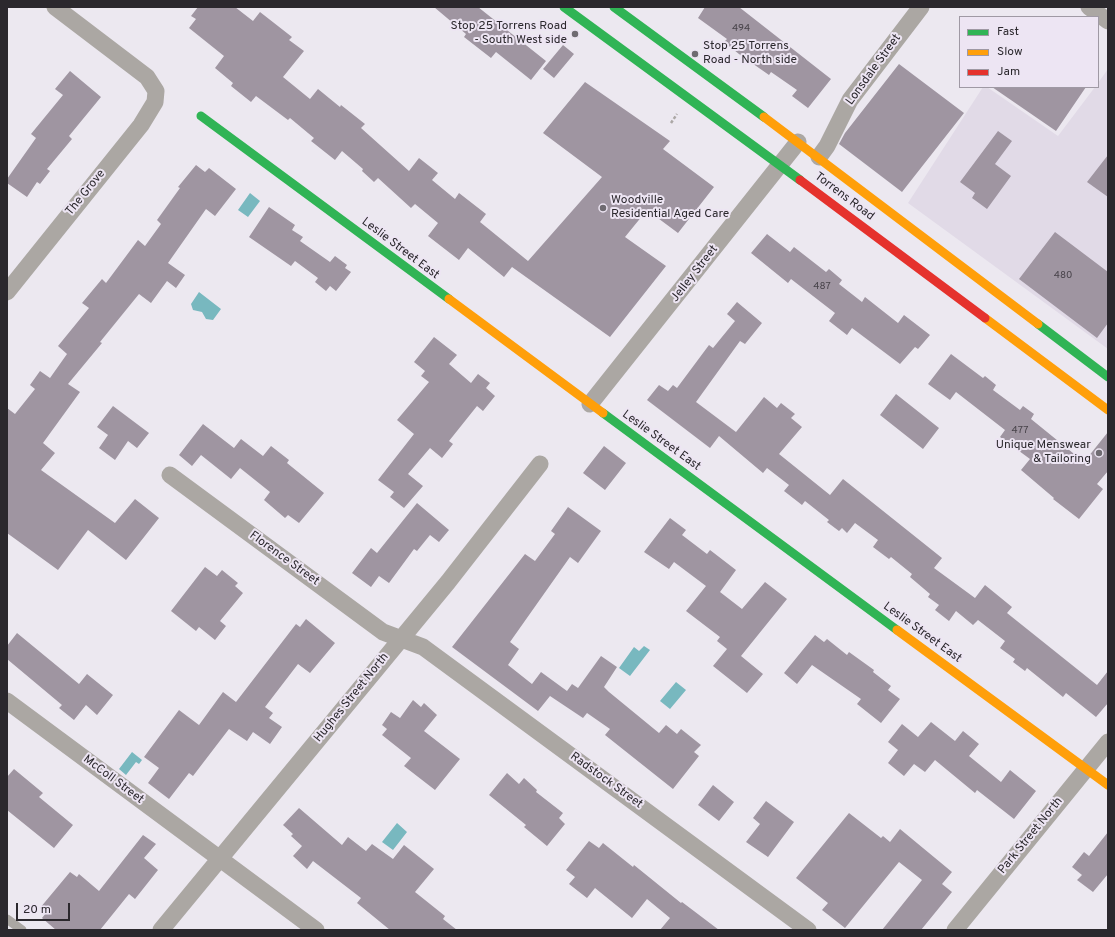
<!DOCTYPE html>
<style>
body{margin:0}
#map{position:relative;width:1115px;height:937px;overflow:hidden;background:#ece8f0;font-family:Overpass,sans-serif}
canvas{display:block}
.frame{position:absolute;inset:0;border:8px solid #2b282d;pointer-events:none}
.legend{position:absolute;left:959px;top:16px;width:140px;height:72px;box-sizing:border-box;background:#ede5f3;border:1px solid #9f99a4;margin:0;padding:5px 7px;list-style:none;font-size:12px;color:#2b282d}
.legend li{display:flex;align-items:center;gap:8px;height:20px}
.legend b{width:20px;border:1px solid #9f99a4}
.scale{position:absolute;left:16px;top:903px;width:54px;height:18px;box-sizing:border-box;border:2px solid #2b282d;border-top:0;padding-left:5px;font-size:12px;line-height:14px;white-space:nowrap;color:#2b282d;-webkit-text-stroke:3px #ede5f3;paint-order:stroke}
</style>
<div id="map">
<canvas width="1115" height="937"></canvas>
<div class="frame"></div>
<ul class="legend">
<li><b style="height:5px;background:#30b455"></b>Fast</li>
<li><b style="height:5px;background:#ff9f0a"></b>Slow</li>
<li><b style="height:5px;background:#e5322d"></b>Jam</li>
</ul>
<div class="scale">20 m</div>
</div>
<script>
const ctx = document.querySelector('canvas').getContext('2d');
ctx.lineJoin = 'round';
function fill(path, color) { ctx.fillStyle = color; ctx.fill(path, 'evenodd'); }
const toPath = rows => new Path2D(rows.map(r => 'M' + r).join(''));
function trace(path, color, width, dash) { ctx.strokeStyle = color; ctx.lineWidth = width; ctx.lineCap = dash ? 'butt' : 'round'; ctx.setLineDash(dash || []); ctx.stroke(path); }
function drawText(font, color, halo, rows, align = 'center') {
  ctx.font = font + ' Overpass,sans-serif'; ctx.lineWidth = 4; ctx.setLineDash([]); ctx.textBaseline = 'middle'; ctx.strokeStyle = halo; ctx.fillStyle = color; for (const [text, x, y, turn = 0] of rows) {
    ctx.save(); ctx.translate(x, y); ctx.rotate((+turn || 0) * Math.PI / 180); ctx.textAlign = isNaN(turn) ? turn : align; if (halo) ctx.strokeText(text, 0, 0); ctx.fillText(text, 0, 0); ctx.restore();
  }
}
fill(toPath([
 [1108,69,1108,349,908,203,983,87,987,87,1058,136,1095,87,1098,87,1098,83]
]), '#e1dae7');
fill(toPath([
 [250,193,260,201,248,217,238,210],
 [199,292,221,309,213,320,206,319,202,312,193,310,191,304],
 [644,646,650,650,630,676,619,668,634,647,639,651],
 [676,682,686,690,670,709,660,701],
 [132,752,142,760,139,764,136,762,126,775,119,769],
 [397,823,407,832,393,850,382,842]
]), '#78b8bf');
fill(toPath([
 [198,7,235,7,253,21,260,12,292,37,289,40,304,51,283,77,310,99,318,89,340,107,341,105,365,124,361,128,409,171,419,158,438,173,432,180,455,199,459,193,486,214,480,222,528,261,602,177,543,133,585,82,670,141,663,149,714,187,678,233,647,210,625,237,666,266,610,337,512,267,504,277,468,248,459,260,428,236,438,223,415,204,411,208,378,178,374,182,362,171,363,169,342,151,335,160,311,141,314,138,290,118,288,120,256,96,251,102,231,86,233,83,215,68,224,56,189,28,196,19,191,16],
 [434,7,478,7,546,61,531,80,496,52,491,58,464,37,466,34],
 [705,7,739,7,831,79,808,108,792,96,797,90,771,72,769,75,739,54,724,42,727,39,698,18],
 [563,45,574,54,554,78,543,69],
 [899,64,964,113,902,192,839,144,845,133],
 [70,71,101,97,69,136,72,139,47,169,50,171,40,184,37,182,27,197,7,183,7,179,36,138,31,134,63,95,55,89],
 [992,87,1086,87,1056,131],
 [998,131,1012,141,995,164,1011,176,987,209,972,198,975,193,960,182],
 [1108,155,1108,197,1087,182],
 [196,165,205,172,209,168,236,189,215,216,206,209,168,263,185,275,176,288,167,281,151,303,139,294,100,342,102,343,68,384,80,392,43,443,55,453,41,470,115,523,135,499,159,518,126,560,88,530,58,570,7,533,7,408,15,414,35,389,30,385,40,371,50,378,67,354,58,346,89,308,82,303,102,279,106,283,138,240,145,246,161,224,157,220,180,188,178,187],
 [269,207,295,225,292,230,303,237,300,241,330,262,335,256,347,265,345,268,351,272,336,291,330,286,326,291,315,282,318,278,295,261,291,266,249,237],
 [1055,232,1108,272,1108,323,1097,338,1019,279],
 [767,234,790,252,794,247,826,272,829,269,842,280,839,284,862,302,865,297,898,323,904,315,930,335,918,349,915,347,900,364,852,328,847,335,829,321,835,313,791,279,788,283,751,253],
 [737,302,762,323,745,344,740,341,696,402,736,432,764,397,777,408,781,403,795,414,791,418,802,427,779,454,830,495,843,479,942,558,934,568,975,598,985,585,1012,607,1007,613,1097,685,1108,671,1108,703,1096,717,1066,693,1063,697,1027,668,1025,671,1013,662,1015,659,1000,648,1005,641,978,620,973,625,956,611,949,621,935,610,939,605,928,597,930,594,910,577,912,574,891,557,889,559,873,547,878,540,855,523,847,533,842,528,839,531,827,522,829,520,805,501,802,505,784,491,789,485,767,468,763,473,719,436,710,448,647,400,659,385,668,391,673,385,677,388,709,345,713,348,735,321,727,314],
 [434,337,457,355,449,364,471,383,478,374,490,383,486,388,495,396,483,411,477,406,449,441,453,444,442,458,430,448,408,474,423,486,404,508,390,497,394,492,378,480,414,434,397,420,429,382,421,376,425,371,414,362],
 [951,354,983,378,985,376,996,385,993,390,1020,410,1023,406,1034,414,1031,419,1084,462,1108,432,1108,471,1097,484,1103,489,1079,519,1053,499,1054,498,1021,470,1030,459,1000,437,1005,430,956,392,950,400,928,384],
 [896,394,939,428,923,449,880,415],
 [113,406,149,433,137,448,128,441,115,460,99,448,108,435,97,427],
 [203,424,234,448,241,439,263,456,271,446,289,460,287,463,324,493,299,523,288,515,285,518,264,500,270,492,240,468,231,479,201,455,192,466,179,455],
 [604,446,626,463,605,490,583,473],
 [417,503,449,530,439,542,430,535,417,551,414,549,389,583,379,576,371,587,352,573,371,548,377,553],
 [568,507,601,531,578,563,570,557,510,642,519,649,508,665,532,684,541,672,567,691,572,684,578,688,601,656,617,667,604,687,609,692,659,733,666,725,677,734,681,729,701,745,694,752,699,756,673,789,605,735,610,729,587,713,583,718,550,696,538,711,452,647,525,554,535,561,555,534,551,531],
 [670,518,686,530,682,535,707,554,710,550,736,570,720,592,742,609,765,582,787,599,741,656,763,674,747,693,713,666,727,649,717,641,720,637,686,611,706,586,674,562,669,569,644,552],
 [205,567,217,576,222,570,238,583,235,586,243,593,220,621,226,626,215,640,199,627,196,631,171,611],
 [306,619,335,643,310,673,298,664,265,707,273,713,269,718,282,727,270,744,253,732,247,741,229,729,193,776,189,773,169,799,148,783,159,768,144,757,179,710,199,725,223,692,236,702,296,624,300,627],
 [17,633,79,684,87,674,113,695,97,715,86,705,74,720,59,708,62,705,7,659,7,646],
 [815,635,824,642,827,639,847,655,849,652,874,670,873,672,891,686,888,690,900,699,881,723,857,704,861,699,812,665,797,684,784,673],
 [413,700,421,707,424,703,437,715,424,731,460,759,435,790,404,766,411,758,382,735,387,729,382,725,391,712,400,718],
 [931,722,955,741,963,731,979,744,969,756,1001,782,1010,770,1036,791,1014,819,977,790,975,793,935,760,925,772,914,764,904,776,888,763,898,750,888,742,902,724,918,737],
 [14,769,43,793,39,797,73,825,54,848,7,810,7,777],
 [507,773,519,784,524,778,537,790,536,792,563,813,559,818,565,824,547,846,524,827,526,825,489,795],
 [713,785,734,802,719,821,698,805],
 [766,801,794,822,768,857,746,842,760,824,753,818],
 [299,808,342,845,348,837,366,851,372,844,393,859,404,845,434,869,415,892,445,916,443,919,457,930,390,930,357,903,361,898,313,861,307,869,293,856,302,846,291,836,293,834,283,825],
 [849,813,881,838,883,836,890,842,900,829,952,872,942,884,952,892,921,930,882,930,922,880,899,862,845,928,822,910,828,903,796,878],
 [1108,832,1108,874,1093,892,1077,880,1082,875,1072,867,1084,852,1089,856],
 [143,835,156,844,144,858,158,870,135,899,129,894,100,930,56,930,42,918,46,913,40,908,70,872,77,877,79,874,99,891],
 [589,841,599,848,603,843,633,867,634,865,681,903,682,902,719,930,660,930,670,918,647,899,632,918,595,888,587,898,569,884,575,877,566,870]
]), '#9f95a1');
trace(toPath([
 [671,123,677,114]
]), '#aba7a5', 2.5, [3, 2]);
trace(toPath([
 [7,919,22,930]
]), '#aba7a3', 9);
trace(toPath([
 [1089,7,1108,21],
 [819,157,827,146,850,100,921,7],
 [7,292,141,125,155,102,156,91,147,77,55,7],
 [590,404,798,142],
 [170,475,383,632,423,647,808,930],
 [7,701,316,930],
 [161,930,448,582,540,464],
 [955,930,1108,742]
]), '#aba7a3', 17);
trace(toPath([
 [564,7,800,180],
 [614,7,764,117],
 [201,116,449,299],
 [1038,324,1108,377],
 [603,413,897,630]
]), '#30b455', 9);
trace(toPath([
 [764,117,1038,324],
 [449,299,603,413],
 [985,318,1108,410],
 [897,630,1108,785]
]), '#ff9f0a', 9);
trace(toPath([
 [800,180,985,318]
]), '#e5322d', 9);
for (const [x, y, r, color] of [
 [575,34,4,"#6f6b71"],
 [695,54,4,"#6f6b71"],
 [603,208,4,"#6f6b71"],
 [1099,453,4,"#6f6b71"]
]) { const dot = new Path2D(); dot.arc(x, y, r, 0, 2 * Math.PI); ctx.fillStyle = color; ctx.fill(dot); trace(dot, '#ede5f3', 1.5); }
drawText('10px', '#48434a', null, [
 ["494",741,29],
 ["480",1063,276],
 ["487",822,287],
 ["477",1020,431]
]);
drawText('12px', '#2b282d', '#ede5f3', [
 ["Stop 25 Torrens Road",567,27],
 ["- South West side",567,41],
 ["Stop 25 Torrens",703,47,"left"],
 ["Road - North side",703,61,"left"],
 ["Woodville",611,201,"left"],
 ["Residential Aged Care",611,215,"left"],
 ["Unique Menswear",1091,446],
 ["& Tailoring",1091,460]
], 'right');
drawText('12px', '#2b282d', '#ede5f3', [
 ["Lonsdale Street",874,70,-54],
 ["The Grove",86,193,-51],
 ["Torrens Road",844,197,37],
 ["Leslie Street East",400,249,37],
 ["Jelley Street",695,274,-52],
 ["Leslie Street East",661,441,36],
 ["Florence Street",284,559,36],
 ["Leslie Street East",922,633,36],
 ["Hughes Street North",352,698,-51],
 ["McColl Street",113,780,37],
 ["Radstock Street",606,781,36],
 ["Park Street North",1031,836,-51]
]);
</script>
